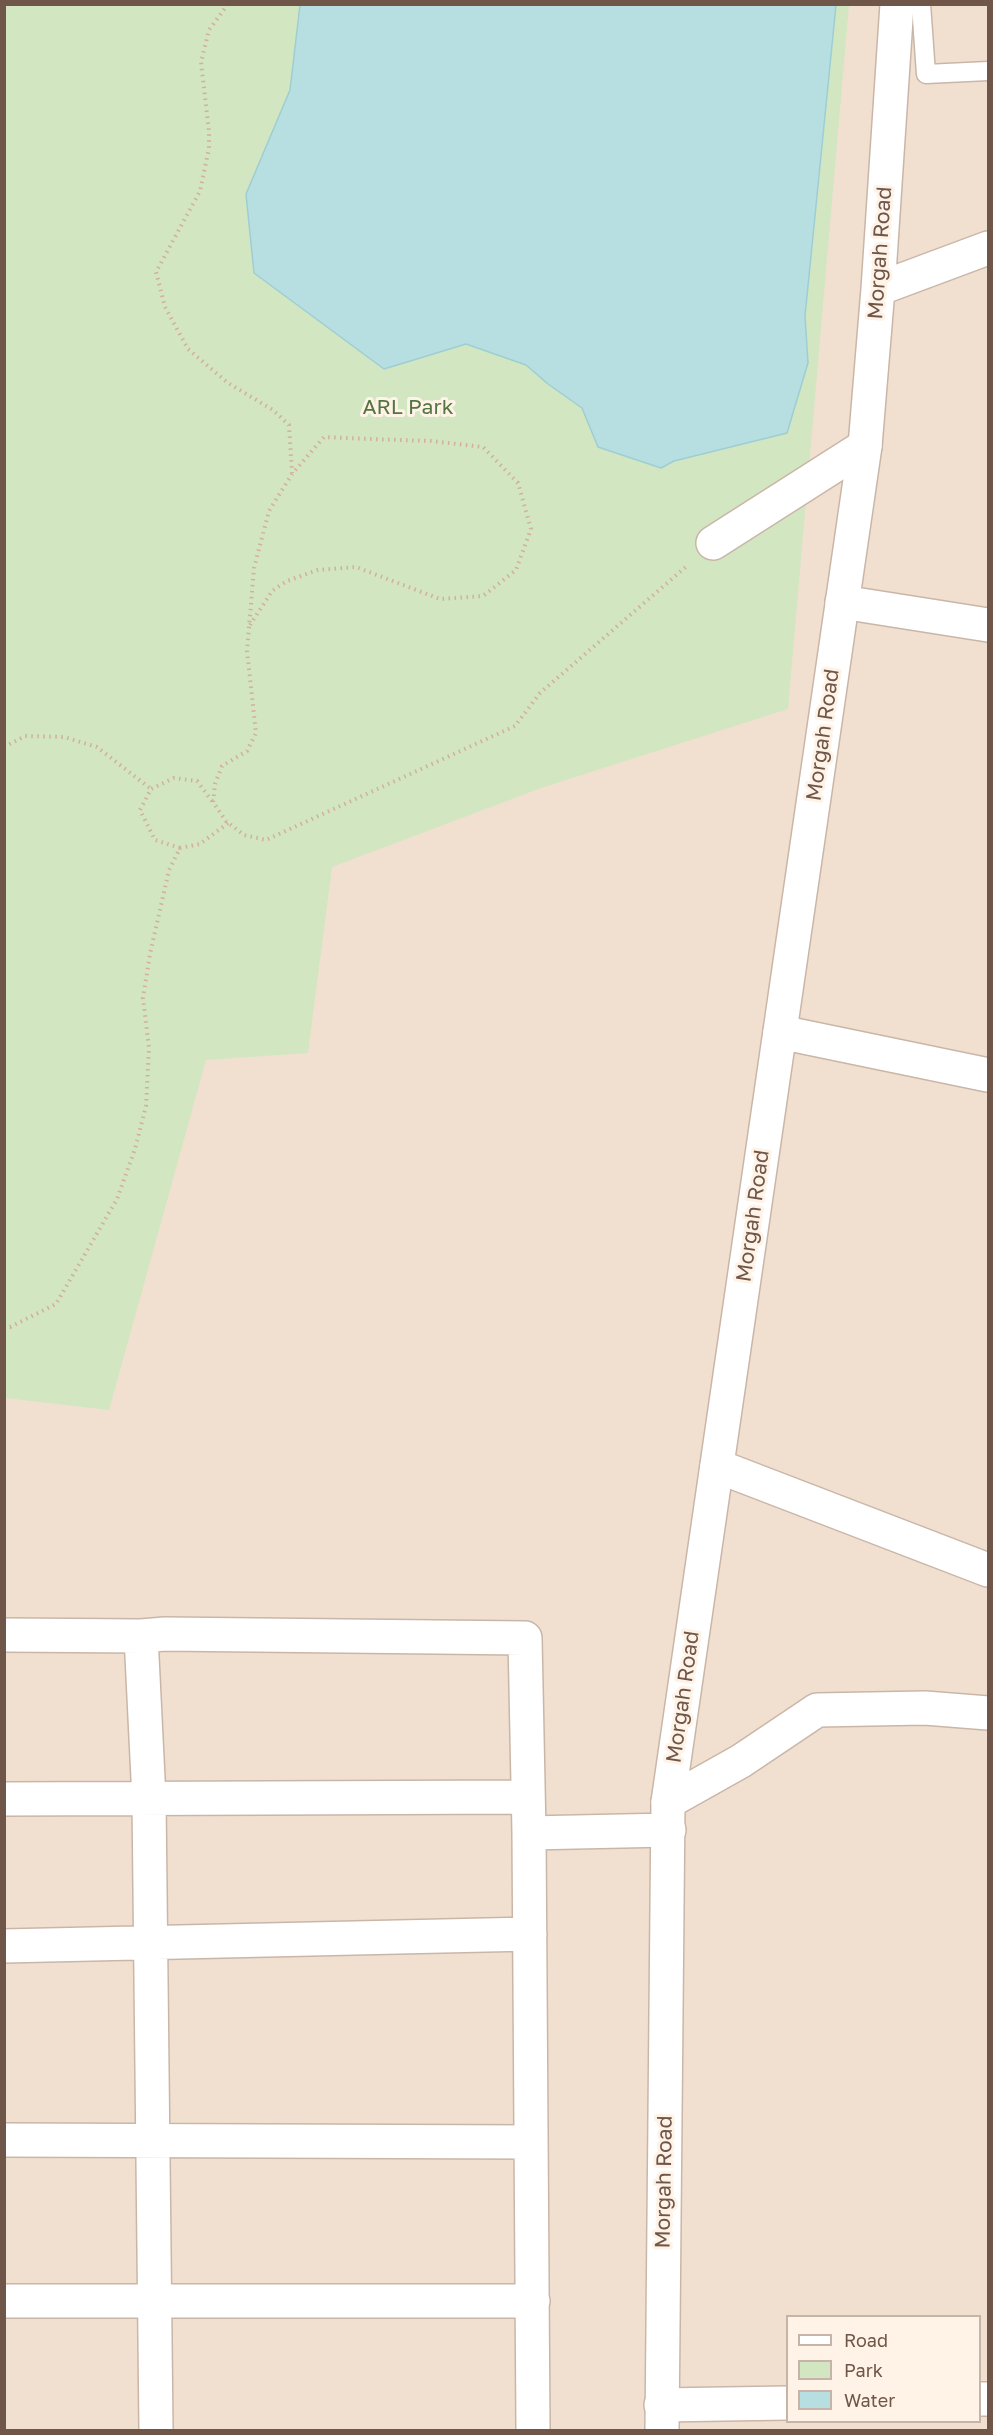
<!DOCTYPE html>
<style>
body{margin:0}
#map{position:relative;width:993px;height:2435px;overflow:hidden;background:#faefe1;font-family:"Golos Text",sans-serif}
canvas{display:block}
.frame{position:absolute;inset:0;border:6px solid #705549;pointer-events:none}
.legend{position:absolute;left:786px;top:2315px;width:195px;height:108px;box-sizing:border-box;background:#fef3e6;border:2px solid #c5b4a7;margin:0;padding:8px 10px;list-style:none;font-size:18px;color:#705549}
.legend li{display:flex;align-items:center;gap:12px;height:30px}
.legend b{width:30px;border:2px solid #c5b4a7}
</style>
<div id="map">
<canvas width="993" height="2435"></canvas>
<div class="frame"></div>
<ul class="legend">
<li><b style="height:8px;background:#fff"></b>Road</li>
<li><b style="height:16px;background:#d2e6c1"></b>Park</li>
<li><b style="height:16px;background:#b7dfe2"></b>Water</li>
</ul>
</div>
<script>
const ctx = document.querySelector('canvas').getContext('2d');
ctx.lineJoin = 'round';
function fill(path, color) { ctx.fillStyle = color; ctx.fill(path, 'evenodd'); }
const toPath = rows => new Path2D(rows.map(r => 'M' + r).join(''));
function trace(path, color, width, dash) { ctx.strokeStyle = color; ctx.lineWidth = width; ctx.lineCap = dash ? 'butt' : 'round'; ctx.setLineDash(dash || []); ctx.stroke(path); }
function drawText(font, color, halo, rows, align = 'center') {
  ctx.font = font + ' "Golos Text",sans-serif'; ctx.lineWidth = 6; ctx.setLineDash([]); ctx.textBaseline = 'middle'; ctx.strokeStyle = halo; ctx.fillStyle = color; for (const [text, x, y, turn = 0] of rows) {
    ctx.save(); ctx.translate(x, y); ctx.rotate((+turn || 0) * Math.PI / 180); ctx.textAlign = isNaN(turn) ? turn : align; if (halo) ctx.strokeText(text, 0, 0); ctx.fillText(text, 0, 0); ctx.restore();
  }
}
fill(toPath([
 [5,5,988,5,988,2430,5,2430],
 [788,2316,980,2316,980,2422,788,2422]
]), '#f1e0d0');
fill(toPath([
 [5,5,849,5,788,709,541,788,332,867,308,1053,206,1060,109,1410,5,1398]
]), '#d2e6c1');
const water = toPath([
 [300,5,836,5,805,316,808,363,787,433,674,461,661,468,598,447,582,408,548,384,526,365,466,344,384,369,254,273,246,194,290,90,300,5]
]);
fill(water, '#b7dfe2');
trace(water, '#9eced3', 1.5);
const service = toPath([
 [921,4,926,74,988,71]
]);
const minor = toPath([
 [713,543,865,446],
 [842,602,988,625],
 [780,1032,988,1075],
 [717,1466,988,1570],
 [4,1635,141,1636,165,1634,525,1638,529,1833,669,1830],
 [141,1636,149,1799,156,2430],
 [4,1799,528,1797],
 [668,1802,741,1761,817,1710,925,1708,988,1713],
 [529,1833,533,2430],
 [4,1946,530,1934],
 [4,2140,530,2142],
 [4,2301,533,2301],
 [980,2399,988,2399],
 [661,2405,788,2403]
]);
const tertiary = toPath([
 [878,289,988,248],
 [662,2430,668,1802,865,446,878,289,897,4]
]);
trace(service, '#cab6a8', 21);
trace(minor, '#cab6a8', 36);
trace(tertiary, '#cab6a8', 36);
trace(toPath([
 [228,4,209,30,201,62,209,132,209,148,200,191,156,272,165,307,188,349,228,383,273,410,289,425,292,473],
 [250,625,272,591,287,581,318,570,356,567,440,599,483,596,516,570,531,529,518,483,483,447,431,441,369,439,324,437,292,474,269,511,254,568,247,651,256,733,247,751,222,766,215,784,213,802,226,821,244,835,266,840,515,726,540,693,688,565],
 [4,747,25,736,64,737,97,747,151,789],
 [180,848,155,840,140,810,151,789,174,778,197,781,212,801],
 [4,1326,10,1327,56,1304,117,1199,135,1149,146,1106,149,1048,143,998,150,954,169,870,180,848,200,844,228,823]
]), '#d2af9e', 4, [1.5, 4.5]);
trace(service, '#fff', 18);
trace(minor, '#fff', 33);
trace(tertiary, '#fff', 33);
drawText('21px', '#705549', '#fef3e6', [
 ["Morgah Road",880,253,-86],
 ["Morgah Road",823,735,-82],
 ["Morgah Road",753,1216,-82],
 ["Morgah Road",683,1697,-82],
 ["Morgah Road",664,2182,-89]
]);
drawText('21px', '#547542', '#fef3e6', [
 ["ARL Park",408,407]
]);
</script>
